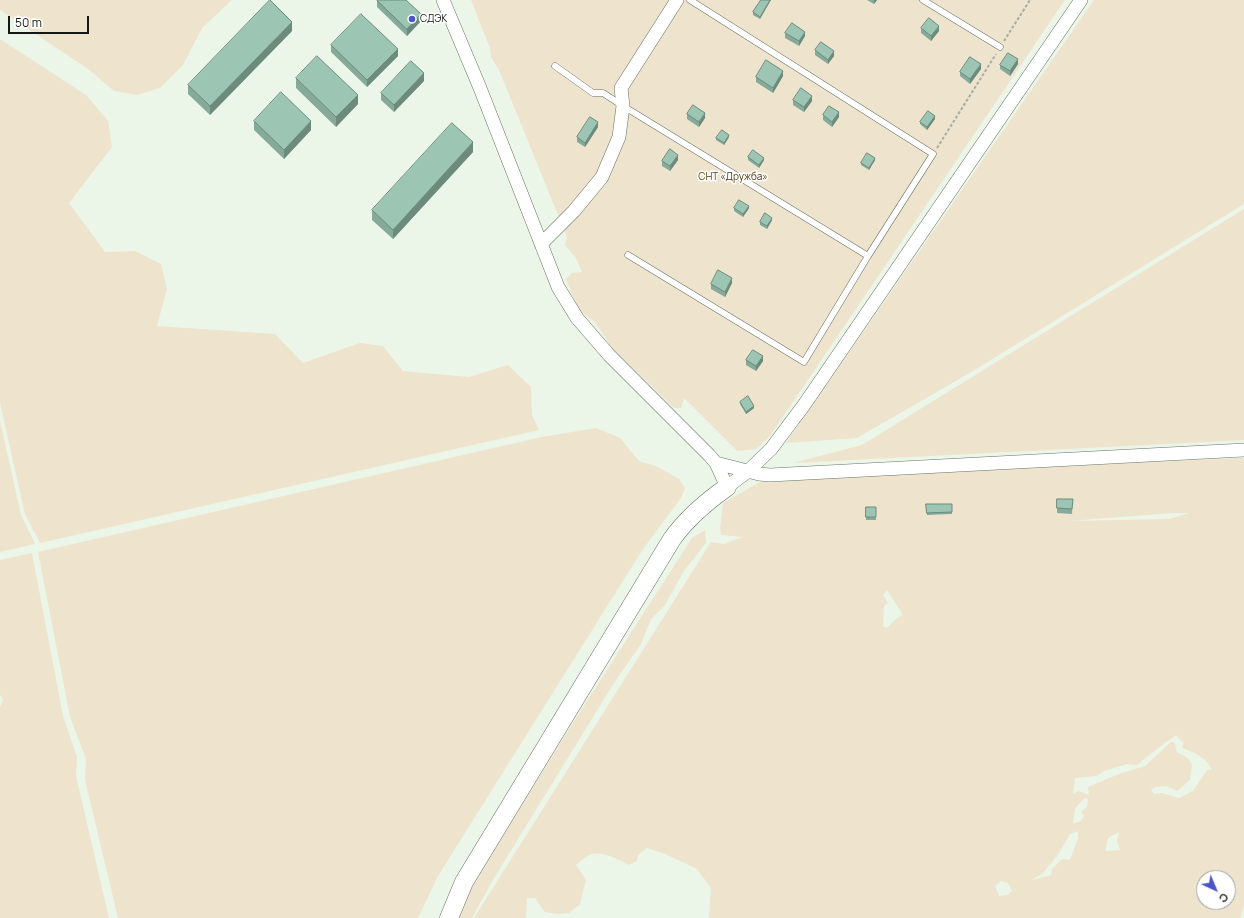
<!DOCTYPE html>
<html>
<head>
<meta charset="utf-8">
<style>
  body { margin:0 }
  #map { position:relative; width:1244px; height:918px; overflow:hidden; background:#ebf6e8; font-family:Manrope,sans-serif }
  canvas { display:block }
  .north { position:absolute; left:1196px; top:870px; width:40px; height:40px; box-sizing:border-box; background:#fff; border:1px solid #a1a2a0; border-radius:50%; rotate:136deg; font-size:11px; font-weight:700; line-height:16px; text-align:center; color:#141712 }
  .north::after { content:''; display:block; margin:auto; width:14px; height:18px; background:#4b55cb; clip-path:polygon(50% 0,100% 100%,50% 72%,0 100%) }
  .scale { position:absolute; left:8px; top:16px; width:81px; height:18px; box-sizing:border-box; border:2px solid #141712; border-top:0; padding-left:5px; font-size:12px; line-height:14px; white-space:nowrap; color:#141712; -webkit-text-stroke:3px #fff; paint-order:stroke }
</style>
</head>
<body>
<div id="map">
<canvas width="1244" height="918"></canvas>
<div class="north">С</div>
<div class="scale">50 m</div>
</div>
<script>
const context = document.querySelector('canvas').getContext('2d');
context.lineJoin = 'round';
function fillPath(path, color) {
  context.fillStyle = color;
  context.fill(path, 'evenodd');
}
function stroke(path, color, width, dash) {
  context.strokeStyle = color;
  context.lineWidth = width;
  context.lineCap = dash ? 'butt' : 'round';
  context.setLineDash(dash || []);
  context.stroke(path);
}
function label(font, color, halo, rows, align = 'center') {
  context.font = font + ' Manrope,sans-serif';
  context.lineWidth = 3;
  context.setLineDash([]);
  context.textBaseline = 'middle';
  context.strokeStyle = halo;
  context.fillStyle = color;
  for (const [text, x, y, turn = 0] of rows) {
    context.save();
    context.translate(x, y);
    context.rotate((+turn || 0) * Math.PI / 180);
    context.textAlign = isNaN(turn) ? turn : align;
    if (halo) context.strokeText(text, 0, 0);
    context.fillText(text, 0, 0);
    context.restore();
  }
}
fillPath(new Path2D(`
  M0 0H232L202 28 183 65 160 88 137 95 114 91 88 69 0 10Z
  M471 0H1065L770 436 756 449 737 451 684 398 681 408H674L612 348 595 322 579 311 566 279 572 273 582 272 576 258 565 245 567 237 499 70 491 57 490 48Z
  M1094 0H1244V204L973 371 857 438 786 443Z
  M0 39 86 95 108 121 112 147 69 203 105 252 135 251 161 264 167 289 157 326 275 334 303 363 360 343 383 346 403 371 469 377 508 365 531 387 532 415 539 430 40 543 25 514 0 403Z
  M1244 209V440L793 463 862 445Z
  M0 421 21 515 35 544 0 552Z
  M596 428 620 438 639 461 658 467 679 479 685 488 681 498 643 549 438 876 418 918H118L85 780 86 759 70 717 38 552 542 437Z
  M1244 458V906L1240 918H709L711 888 697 869 665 854 647 848 638 855 637 861 629 865C617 859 598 848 586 857 582 859 579 863 576 865L586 880 580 904 569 913 557 914 545 912 535 898H527L526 918H474L711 542 724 544 743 537 721 535 720 528 723 503 760 482 852 474ZM1173 513H1189L1169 519 1069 521ZM887 590 903 615 896 619 887 628 883 626 884 606 888 603 883 595ZM1176 735 1183 743 1182 748C1194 752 1207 758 1212 770H1207L1193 791 1179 798 1162 793 1154 794 1151 790 1155 787 1166 786 1177 791 1190 780 1192 765C1191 763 1189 759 1186 757 1178 751 1177 757 1175 743L1171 742 1145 766 1119 774 1088 787 1089 795 1079 791 1073 794 1075 778 1097 776 1104 771 1127 764 1137 765 1162 745ZM1085 798 1088 799 1087 807 1081 812 1084 816 1081 821 1073 824 1075 808ZM1078 831V838L1070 860 1062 859 1052 869 1051 875 1032 880 1043 873 1058 855 1070 834ZM1119 832 1117 841 1120 850 1105 851 1108 838ZM1204 878H1228V902H1204ZM1001 881 1008 883 1012 891 1007 895 999 896 995 886Z
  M705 530 706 543 684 571 665 605 651 619 641 644 614 683 494 878 472 918H455L471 888 569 729 692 538Z
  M32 553 63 716 77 757 76 776 109 918H0V707L3 699 0 695V560Z`), '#eee3cc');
const lane = new Path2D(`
  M923 0 1000 47
  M555 66 593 93H603L623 106 868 256
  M628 255 804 362 868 256 933 154 690 0`);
const street = new Path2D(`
  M443 0 480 88 558 287 577 318 609 355 709 455 716 463 727 487 747 472 771 449 804 405 1081 0
  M541 244 574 211 602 177 619 137 623 106 621 88 677 0
  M716 463 759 474 770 475 1244 450`);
const secondary = new Path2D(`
  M449 918 464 882 672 539C687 518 706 502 727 487`);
stroke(lane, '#697366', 7);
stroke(street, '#697366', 14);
stroke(secondary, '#697366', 19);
stroke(new Path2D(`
  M1004 41 1030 0
  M937 148 996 54`), '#a5aea2', 2, [3, 2]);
stroke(lane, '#fff', 6);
stroke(street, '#fff', 13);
stroke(secondary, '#fff', 18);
fillPath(new Path2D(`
  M377 0H406L421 21 407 36 377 7Z
  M761 0 760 19 753 15V12Z
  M867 0H877L874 4Z
  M921 28 939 31 931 41 921 33Z
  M292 31 210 115 188 94V85Z
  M785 33 805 36 799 46 785 38Z
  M331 45 398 56 367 87 331 52Z
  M815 50 834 56 828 64 815 55Z
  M1018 64 1010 76 1000 69V65Z
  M981 69 970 84 960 76V72Z
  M783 76 773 93 756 82V77Z
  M296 78 358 104 336 127 296 88Z
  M424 81 394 112 381 100V93Z
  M793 100 812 101 804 112 793 105Z
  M687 114 705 118 699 127 687 119Z
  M823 115 839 117 832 127 823 120Z
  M935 119 927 130 920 124V122Z
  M254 121 311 130 284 159 254 130Z
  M598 127 585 147 577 142V137Z
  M729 137 724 145 716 140V138Z
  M473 152 393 239 372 220V210Z
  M748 157 764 160 759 168 748 160Z
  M678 160 670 171 662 166V161Z
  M875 160 869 170 861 165V163Z
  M734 208H749L743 217 734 211Z
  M772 220 767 229 760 225V222Z
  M732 283 725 297 711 289V284Z
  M746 360 763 361 756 371 746 365Z
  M740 402 754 408 746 414 740 404Z
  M1057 499H1073L1072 514 1057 513Z
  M926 504H952V514L927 515Z
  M866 507H876V520H866Z`), '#86aa9a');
fillPath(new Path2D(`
  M770 0H771L760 19V17Z
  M874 0H877L874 4Z
  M421 14V21L407 36V29Z
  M292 22V31L210 115V106Z
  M939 26V31L931 41V36Z
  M805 32V36L799 46V41Z
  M398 49V56L367 87V80Z
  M834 51V56L828 64V60Z
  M1018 59V64L1010 76V71Z
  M981 64V69L970 84V79Z
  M783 71V76L773 93V88Z
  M424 73V81L394 112V105Z
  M358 95V104L336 127V117Z
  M812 96V101L804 112V107Z
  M839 112V117L832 127V122Z
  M705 113V118L699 127V122Z
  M935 116V119L927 130V127Z
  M311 121V130L284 159V150Z
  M598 122V127L585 147V143Z
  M729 135V137L724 145V143Z
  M473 142V152L393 239V230Z
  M678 155V160L670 171V166Z
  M764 158V160L759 168V165Z
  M875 158V160L869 170V168Z
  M749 206V208L743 217V214Z
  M772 218V220L767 229V226Z
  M732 278V283L725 297V292Z
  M763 356V361L756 371V366Z
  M754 406V408L746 414V412Z`), '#6d8b7d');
const building = new Path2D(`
  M270 0 292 22 210 106 188 85Z
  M377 0H406L421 14 407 29Z
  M761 0H770L760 17 753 12Z
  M361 14 398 49 367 80 331 45Z
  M929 18 939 26 931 36 921 28Z
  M792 23 805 32 799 41 785 33Z
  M821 42 834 51 828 60 815 50Z
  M1008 53 1018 59 1010 71 1000 65Z
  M317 56 358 95 336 117 296 78Z
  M970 57 981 64 970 79 960 72Z
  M766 60 783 71 773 88 756 77Z
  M411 61 424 73 394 105 381 93Z
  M801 88 812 96 804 107 793 100Z
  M281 92 311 121 284 150 254 121Z
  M693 105 705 113 699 122 687 114Z
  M829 106 839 112 832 122 823 115Z
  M928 111 935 116 927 127 920 122Z
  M590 117 598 122 585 143 577 137Z
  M452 123 473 142 393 230 372 210Z
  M722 130 729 135 724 143 716 138Z
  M670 149 678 155 670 166 662 161Z
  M753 150 764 158 759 165 748 157Z
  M867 153 875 158 869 168 861 163Z
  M739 200 749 206 743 214 734 208Z
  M765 213 772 218 767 226 760 222Z
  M718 270 732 278 725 292 711 284Z
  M753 350 763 356 756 366 746 360Z
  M748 396 754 406 746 412 740 402Z
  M1057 499H1073L1072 509 1057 508Z
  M926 504H952V512L927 513Z
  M866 507H876V517H866Z`);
fillPath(building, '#9cc6b3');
stroke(building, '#6d8b7d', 1);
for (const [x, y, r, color] of [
  [412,19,4,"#4b55cb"]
]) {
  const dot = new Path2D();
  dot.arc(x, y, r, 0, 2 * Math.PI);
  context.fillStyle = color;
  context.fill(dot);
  stroke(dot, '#fff', 1.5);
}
label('10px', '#141712', '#fff', [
  ["СДЭК",420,19]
], 'left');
label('10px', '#4f3c0e', '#fff', [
  ["СНТ «Дружба»",733,177]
]);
</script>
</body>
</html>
